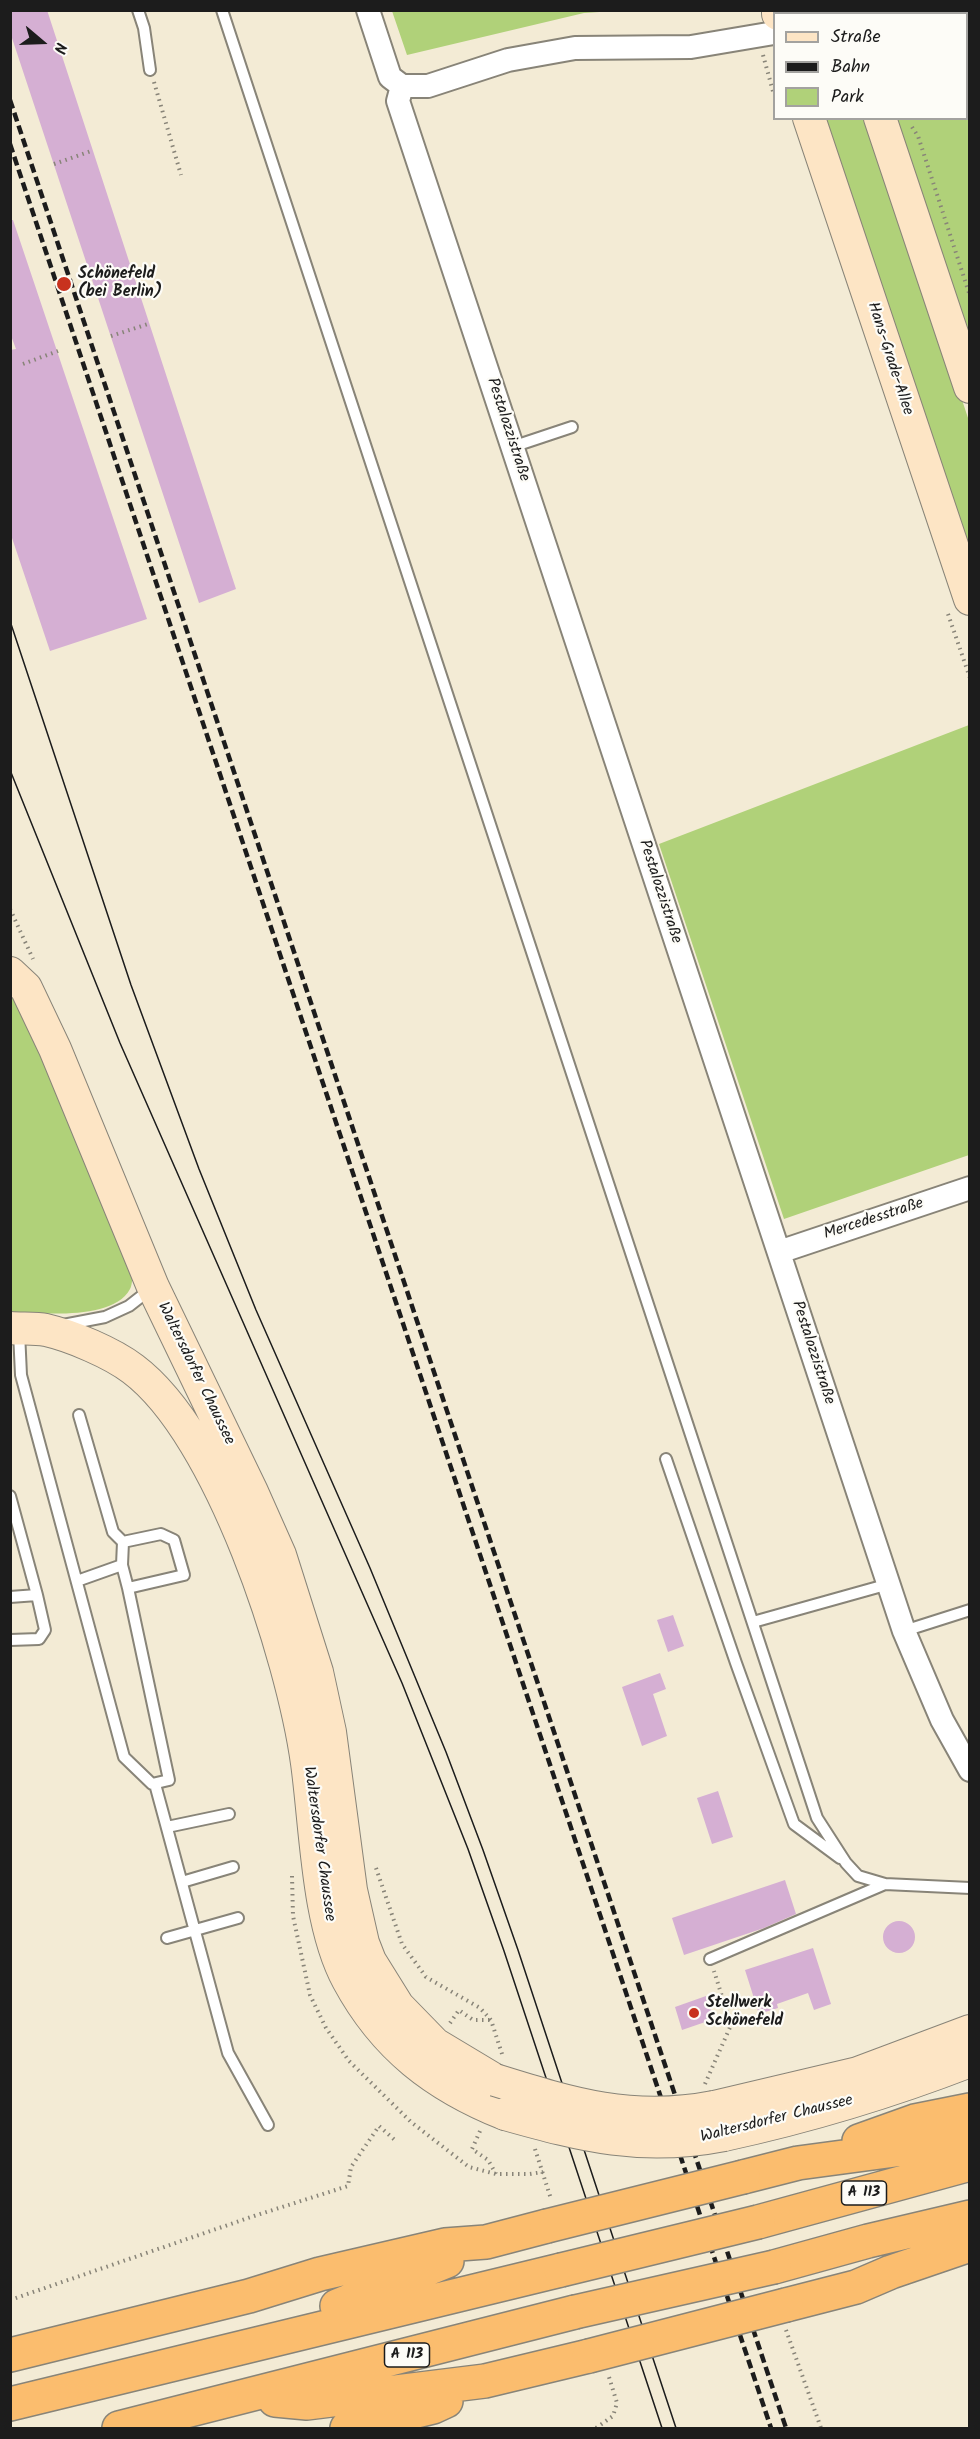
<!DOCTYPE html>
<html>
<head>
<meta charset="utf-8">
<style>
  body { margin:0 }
  #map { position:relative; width:980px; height:2439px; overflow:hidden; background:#f3ebd5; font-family:Kalam,sans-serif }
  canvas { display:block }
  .frame { position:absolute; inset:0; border:12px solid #1c1c1c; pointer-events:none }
  .legend { position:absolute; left:773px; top:12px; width:195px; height:108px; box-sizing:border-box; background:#fdfcf7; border:2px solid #a3a29f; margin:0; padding:8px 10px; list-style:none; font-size:18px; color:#1c1c1c }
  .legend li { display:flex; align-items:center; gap:12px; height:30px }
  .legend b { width:30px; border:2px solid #a3a29f }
  .north { position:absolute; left:12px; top:12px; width:60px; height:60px; -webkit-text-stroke:4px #fdfcf7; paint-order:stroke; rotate:109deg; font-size:16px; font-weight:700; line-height:24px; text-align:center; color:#1c1c1c }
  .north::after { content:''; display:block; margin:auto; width:21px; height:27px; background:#1c1c1c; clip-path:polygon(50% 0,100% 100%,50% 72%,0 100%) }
</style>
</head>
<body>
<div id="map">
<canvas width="980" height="2439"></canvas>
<div class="frame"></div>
<ul class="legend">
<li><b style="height:8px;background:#fde5c5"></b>Straße</li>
<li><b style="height:8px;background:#1c1c1c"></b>Bahn</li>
<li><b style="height:16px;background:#b0d179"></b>Park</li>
</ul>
<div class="north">N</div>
</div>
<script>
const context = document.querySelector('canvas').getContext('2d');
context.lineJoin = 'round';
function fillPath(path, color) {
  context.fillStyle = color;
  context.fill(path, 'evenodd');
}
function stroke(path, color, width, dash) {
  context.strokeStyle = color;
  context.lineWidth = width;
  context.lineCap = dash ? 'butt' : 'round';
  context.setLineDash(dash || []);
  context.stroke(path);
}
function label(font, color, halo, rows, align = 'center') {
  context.font = font + ' Kalam,sans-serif';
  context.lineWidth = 4.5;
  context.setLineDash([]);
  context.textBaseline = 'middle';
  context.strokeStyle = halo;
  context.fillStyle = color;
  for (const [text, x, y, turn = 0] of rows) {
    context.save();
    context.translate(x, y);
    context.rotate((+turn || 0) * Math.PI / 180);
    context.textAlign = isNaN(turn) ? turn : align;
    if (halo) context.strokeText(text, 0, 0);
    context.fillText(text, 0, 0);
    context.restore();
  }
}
fillPath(new Path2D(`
  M392 11V10L615 11 584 13 407 55Z
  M884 11H969V354L891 119 966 118V14H885Z
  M820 119H869L969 421V570Z
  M969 725V1155L784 1219 659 844Z
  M10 994 28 1023 133 1275C132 1279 132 1286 130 1289 113 1321 41 1313 11 1312Z`), '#b0d179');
fillPath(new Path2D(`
  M10 10H47L236 589 199 603 10 32Z
  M10 220H13L147 619 50 651 10 532V350L16 349 10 333Z
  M673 1615 684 1646 668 1652 657 1620Z
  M660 1673 666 1689 653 1694 667 1736 642 1746 622 1687Z
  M718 1791 733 1837 712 1844 697 1798Z
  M785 1880 796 1914 764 1928 684 1955 672 1918Z
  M883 1937a16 16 0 1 1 32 0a16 16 0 1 1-32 0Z
  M813 1948 831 2004 814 2010 808 1993 777 2004 778 2008 759 2014 745 1970Z
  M706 1996 714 2019 682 2030 675 2007Z`), '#d5afd3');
const lane = new Path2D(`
  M138 10 144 28 150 70
  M222 10 817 1818 846 1863 858 1876 885 1884 970 1888
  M512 447 572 427
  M63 1325 105 1317 129 1306 152 1288
  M19 1332 21 1375 124 1757 152 1784 169 1780 128 1588
  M79 1415 113 1532 123 1542
  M666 1459 736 1663 794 1824 840 1858
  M10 1496 37 1595
  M77 1581 122 1565 128 1588 184 1575 174 1540 161 1534 123 1542 122 1565
  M10 1597 37 1595 45 1630 39 1639 10 1640
  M753 1622 889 1584
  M904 1631 970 1610
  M155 1784 228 2053 268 2125
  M167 1827 229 1814
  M182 1882 233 1867
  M167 1938 238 1918
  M710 1959 885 1884`);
const street = new Path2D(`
  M368 10 390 77 402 86
  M402 86 398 101 904 1631 942 1720 970 1770
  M402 86H428L508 60 575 48 691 47 774 33
  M779 1252 970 1188`);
const secondary = new Path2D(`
  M778 10V14
  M848 10V14
  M809 118 970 599
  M880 118 970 387
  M10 973 26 988 55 1049 153 1287 252 1492 280 1555 317 1672 330 1732 351 1890 363 1943 370 1961 398 2006 435 2044 495 2080
  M10 1328C22 1329 35 1328 46 1330 72 1336 112 1353 133 1369 221 1435 292 1656 307 1763 316 1828 317 1923 348 1980 384 2047 435 2086 505 2114
  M714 2107 858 2073 970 2031
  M724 2135C807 2117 890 2092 970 2061`);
const highway = new Path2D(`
  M859 2141 915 2121 970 2110
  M743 2177 798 2163 970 2140
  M758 2222 970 2164
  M774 2267 868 2241 970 2217
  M786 2305 856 2287 891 2272 970 2245
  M337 2306 447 2261
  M10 2355 249 2296 320 2274 445 2245 486 2242 547 2226
  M275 2400 307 2403 485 2381 589 2356
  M10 2404 561 2270
  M119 2428 575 2312
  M347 2428 433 2407 446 2401`);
stroke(lane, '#888478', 14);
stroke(street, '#888478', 26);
stroke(secondary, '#888478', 34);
stroke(highway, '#888478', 36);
stroke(new Path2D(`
  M763 55 774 95
  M154 82 181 175
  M912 127 918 136 970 296
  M54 164 91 151
  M111 336 148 324
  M23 364 58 351
  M948 614 970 678
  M10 909 33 959
  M376 1868 402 1944 426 1977 480 2008 491 2020 502 2054
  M292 1876 293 1916 310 1995 326 2028 349 2061 411 2122 469 2167 496 2174H530L543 2172
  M450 2023 459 2010 473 2020H490
  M705 2084 731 2025 714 1971
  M480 2131 472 2149 488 2160 496 2174
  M535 2149 551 2199
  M10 2300 254 2216 348 2186 351 2167 379 2126 396 2141
  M786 2330 821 2428
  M596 2428 613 2416 617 2403 609 2377`), '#888478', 4, [1.5, 4.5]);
stroke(lane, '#fff', 10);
stroke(street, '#fff', 22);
stroke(secondary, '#fde5c5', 32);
stroke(highway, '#fbbd6e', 33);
stroke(new Path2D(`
  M10 621 131 985 199 1169 256 1310 370 1568 446 1752 483 1850 518 1950 676 2428
  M10 770 120 1043 402 1683 468 1849 504 1951 662 2428`), '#1c1c1c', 1.5);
stroke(new Path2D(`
  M10 100 786 2428
  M10 144 771 2428`), '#1c1c1c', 4.5, [9, 4.5]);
const secondaryBridge = new Path2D(`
  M495 2080C572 2104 633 2123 714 2107
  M505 2114C583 2136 642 2151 724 2135`);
const highwayBridge = new Path2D(`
  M547 2226 743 2177
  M561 2270 758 2222
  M575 2312 774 2267
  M589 2356 786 2305`);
stroke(secondaryBridge, '#888478', 34, []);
stroke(highwayBridge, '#888478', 36, []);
stroke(secondaryBridge, '#fde5c5', 32);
stroke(highwayBridge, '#fbbd6e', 33);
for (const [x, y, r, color] of [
  [64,284,8,"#c8321e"],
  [694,2013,6,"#c8321e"]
]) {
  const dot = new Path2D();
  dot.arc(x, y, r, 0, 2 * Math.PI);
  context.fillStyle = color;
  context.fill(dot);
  stroke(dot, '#fdfcf7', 2);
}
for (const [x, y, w] of [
  [864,2193,45],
  [407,2355,45]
]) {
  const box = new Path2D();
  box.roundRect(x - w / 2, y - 12, w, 24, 4.5);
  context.fillStyle = '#fdfcf7';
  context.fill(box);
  stroke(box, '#1c1c1c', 1.5);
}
label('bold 15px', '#1c1c1c', null, [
  ["A 113",864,2193],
  ["A 113",407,2355]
]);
label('bold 16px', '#1c1c1c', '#fdfcf7', [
  ["Schönefeld",78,275],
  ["(bei Berlin)",78,293],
  ["Stellwerk",706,2004],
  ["Schönefeld",706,2022]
], 'left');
label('16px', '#1c1c1c', '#fdfcf7', [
  ["Hans-Grade-Allee",889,359,72],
  ["Pestalozzistraße",507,430,72],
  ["Pestalozzistraße",659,892,72],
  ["Mercedesstraße",874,1220,-18],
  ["Pestalozzistraße",812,1353,72],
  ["Waltersdorfer Chaussee",195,1374,64],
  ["Waltersdorfer Chaussee",318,1844,82],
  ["Waltersdorfer Chaussee",777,2120,-14]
]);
</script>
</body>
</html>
